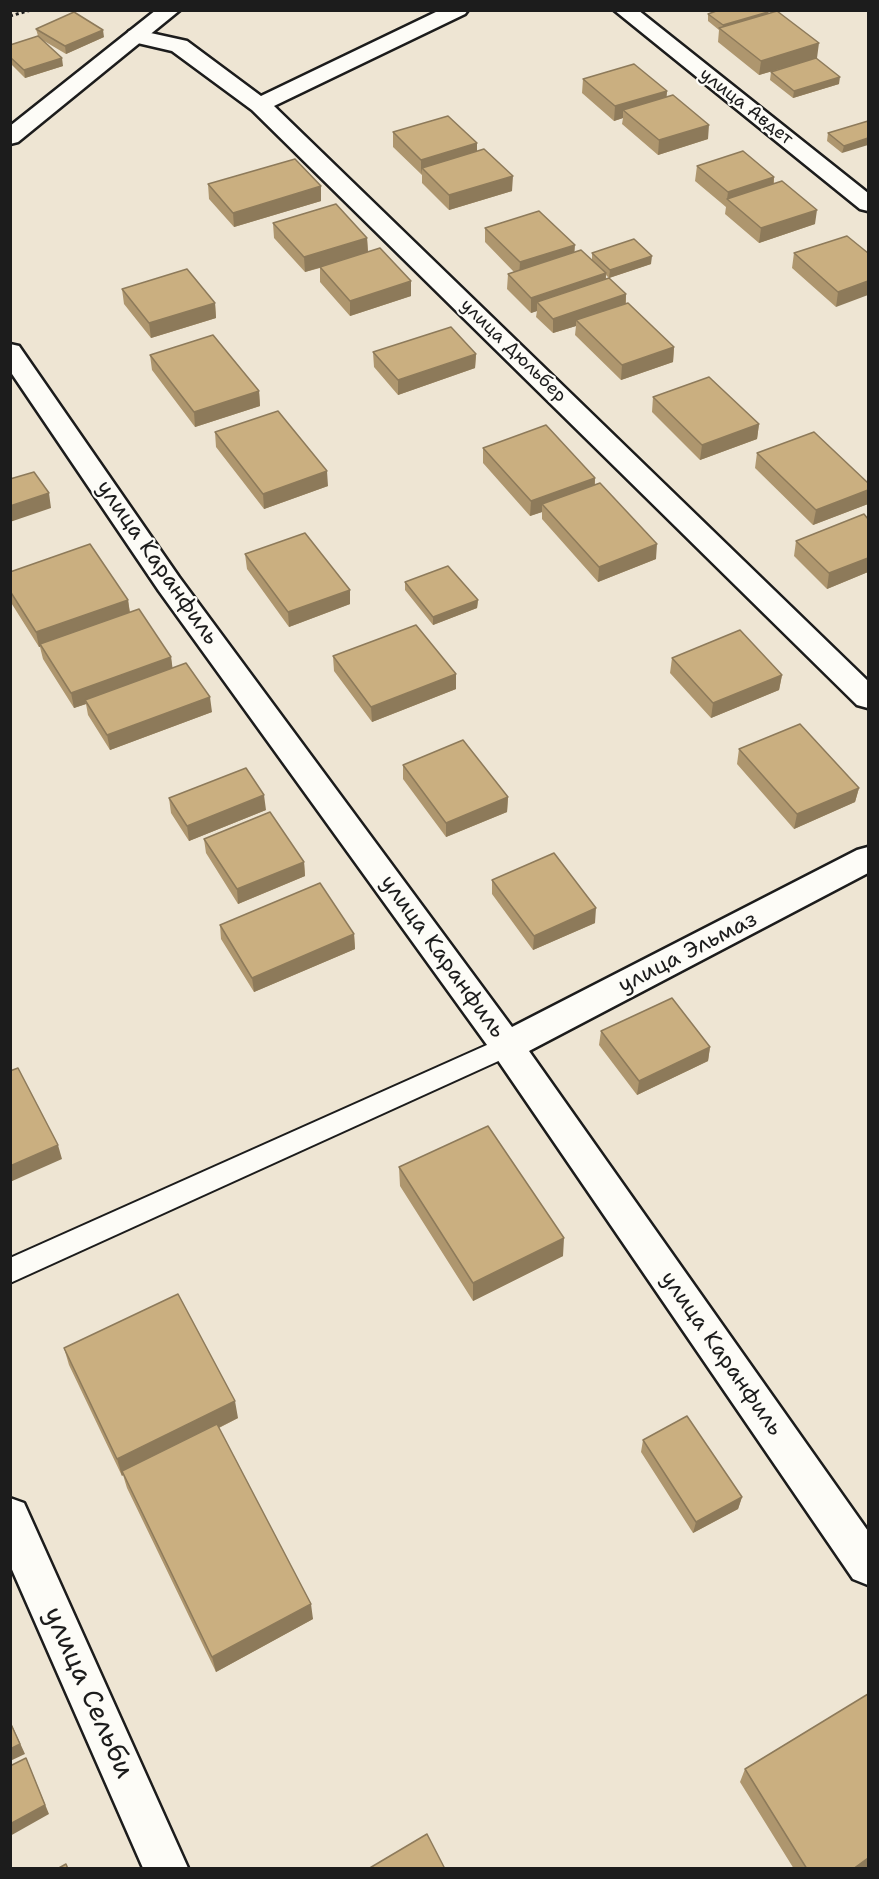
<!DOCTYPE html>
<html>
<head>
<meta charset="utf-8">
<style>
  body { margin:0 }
  #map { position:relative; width:879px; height:1879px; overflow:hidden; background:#eee5d3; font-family:"Shantell Sans",sans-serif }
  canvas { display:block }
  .frame { position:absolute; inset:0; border:12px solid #1c1c1c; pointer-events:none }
</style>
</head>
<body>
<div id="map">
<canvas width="879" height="1879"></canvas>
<div class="frame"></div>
</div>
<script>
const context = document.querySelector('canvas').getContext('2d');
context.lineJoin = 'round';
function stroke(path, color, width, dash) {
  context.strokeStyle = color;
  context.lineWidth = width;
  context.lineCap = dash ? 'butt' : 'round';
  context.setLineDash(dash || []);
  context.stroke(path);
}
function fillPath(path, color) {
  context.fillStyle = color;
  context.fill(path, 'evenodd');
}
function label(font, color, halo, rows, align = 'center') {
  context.font = font + ' "Shantell Sans",sans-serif';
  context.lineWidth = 4.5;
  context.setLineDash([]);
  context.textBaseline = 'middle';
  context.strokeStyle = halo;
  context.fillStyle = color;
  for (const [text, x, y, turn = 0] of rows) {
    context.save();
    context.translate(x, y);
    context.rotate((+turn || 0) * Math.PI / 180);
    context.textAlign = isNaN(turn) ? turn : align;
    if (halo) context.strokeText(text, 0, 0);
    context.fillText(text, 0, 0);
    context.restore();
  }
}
const service = new Path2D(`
  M507 1036 516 1039 520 1046 516 1053 10 1283V1258Z`);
const minor = new Path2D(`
  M440 10H468L465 14 274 106 868 681V708L857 705 252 110 172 51 129 41 126 36 129 31 137 30 187 41 261 96Z
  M614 10H638L868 193V211L860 209Z
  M10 344 19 346 179 577 512 1027 857 850 868 847V873L529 1051 868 1531V1585L853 1579 495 1056 159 591 10 371Z
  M10 1498 24 1503 188 1868H143L10 1565Z`);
const tertiary = new Path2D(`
  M156 10H180L18 142 10 144V126Z`);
stroke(service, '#1c1c1c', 4);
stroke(minor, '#1c1c1c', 5);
stroke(tertiary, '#1c1c1c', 5);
stroke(new Path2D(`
  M10 16 31 10`), '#1c1c1c', 3, [3, 3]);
fillPath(service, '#fdfcf7');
fillPath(minor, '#fdfcf7');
fillPath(tertiary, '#fdfcf7');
fillPath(new Path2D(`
  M768 12V14L817 58 759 75 718 42 719 30 708 21V14Z
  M36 29 104 37 66 54 39 38 63 66 25 78 10 63V45L38 36Z
  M771 72 839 84 793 98 770 80Z
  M583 79 667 91 666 97 708 139 658 155 622 124 623 118 614 121 582 93Z
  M868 121 842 153 827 141 828 133Z
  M393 132 477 143V151L512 191 449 210 422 183V175L393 147Z
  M697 166 774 177V184L815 224 759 243 725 214 726 207 695 181Z
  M208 184 321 201 234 227 209 199Z
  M273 223 367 238 368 252 411 296 350 316 320 282V268L305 272 274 238Z
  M485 228 574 252 592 260V253L651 264 609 278 606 275V279L626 294V303L674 347 673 362 621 380 575 335 576 326 553 333 536 317 537 311 531 313 507 289 508 274 514 272 485 242Z
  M794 253H868L836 307 792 268Z
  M122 289 215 303 216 318 151 338 124 304Z
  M373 352 476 354 475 368 398 395 374 367Z
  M150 355 259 391 260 406 195 427 152 370Z
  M653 397 759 424 757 439 700 460 652 412Z
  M215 432 328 486 264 509 216 447Z
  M483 448 595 478V485L656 559 598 582 542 519V512L530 516 483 463Z
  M757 453 868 483V504L813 525 755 468Z
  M868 519V572L827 589 794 556 796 541Z
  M245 554 350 604 289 627 247 569Z
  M10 572 128 600 130 612 171 657 172 668 212 712 110 750 88 715 86 704 74 708 43 659 40 647H39L10 601Z
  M405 582 478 600 477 608 433 625 405 590Z
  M333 656 456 674V689L372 722 334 671Z
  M672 658 782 675 779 690 711 718 670 673Z
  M739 749 859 788 855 802 794 829 737 764Z
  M403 765 508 797 507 812 446 837 403 779Z
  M169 798 266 810 189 841 171 813Z
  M204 839 304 862 305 876 238 904 206 853Z
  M492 880 595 923 533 950 492 894Z
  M220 925 354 934 355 949 254 992 221 939Z
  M601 1031 710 1047 708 1061 637 1095 599 1045Z
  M399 1167 563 1256 473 1301 400 1186Z
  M64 1348 238 1418 219 1428 313 1619 216 1672 127 1488 123 1475 122 1476 69 1365Z
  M643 1440 742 1497 738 1509 693 1533 641 1452Z
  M868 1694V1866L864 1869H794L740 1782 745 1769Z`), '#ae966e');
fillPath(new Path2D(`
  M768 12 767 20 723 31V25Z
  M103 30 104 37 66 54 65 46Z
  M819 43 817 58 759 75 761 61Z
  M62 58 63 66 25 78 24 70Z
  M840 77 839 84 793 98 794 91Z
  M667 91 666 105 623 110V118L614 121 615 106Z
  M709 125 708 139 658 155 659 140Z
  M868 138V145L842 153 844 146Z
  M477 143V158L422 168 421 175V160Z
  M513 176 512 191 449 210V195Z
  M774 177 772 192 727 199 728 192Z
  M321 186V201L234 227 233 213Z
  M817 210 815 224 759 243 761 228Z
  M367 238 368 253 305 272 304 257Z
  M575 245 574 259 519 277 520 262Z
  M652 256 651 264 609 278 610 270Z
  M606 273 605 288 537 302V311L531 313V298Z
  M411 281V296L350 316V301Z
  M868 281V295L836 307 838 292Z
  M626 294 625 309 576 320V326L553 333V319Z
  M215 303 216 318 151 338 149 323Z
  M674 347 673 362 621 380 622 365Z
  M476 354 475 368 398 395V380Z
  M259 391 260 406 195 427 194 412Z
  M759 424 757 439 700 460 702 445Z
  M327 471 328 486 264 509 263 494Z
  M595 478 594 493 542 504V512L530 516 531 501Z
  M868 490V504L813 525 816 510Z
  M49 493 51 508 10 522V506Z
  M657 544 656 559 598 582 599 567Z
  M868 558V572L827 589 829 573Z
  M350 590V604L289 627 288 612Z
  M128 600 130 615 40 644V647H39L36 632Z
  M478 600 477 608 433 625V617Z
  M171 657 173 671 85 700 86 704 74 708 71 693Z
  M456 674V689L372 722 371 707Z
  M782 675 779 690 711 718 713 703Z
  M210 697 212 712 110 750 107 735Z
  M859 788 855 802 794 829 797 814Z
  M264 795 266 810 189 841 187 826Z
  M508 797 507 812 446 837V823Z
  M304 862 305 876 238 904 237 889Z
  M596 908 595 923 533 950 534 936Z
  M354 934 355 949 254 992 252 978Z
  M710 1047 708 1061 637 1095 639 1081Z
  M58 1145 62 1159 10 1182V1166Z
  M564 1238 563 1256 473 1301V1283Z
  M235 1401 238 1418 124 1475 122 1471 123 1475 122 1476 117 1459Z
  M742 1497 738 1509 693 1533 696 1522Z
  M311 1604 313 1619 216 1672 212 1657Z
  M10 1721 25 1754 10 1761Z
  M26 1758 49 1814 10 1836V1824Z
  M868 1858V1866L864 1869H853Z`), '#8d7a5a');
const building = new Path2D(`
  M719 10H766L768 12 723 25 708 14Z
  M777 11 819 43 761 61 719 28Z
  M74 12 103 30 65 46 36 29Z
  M38 36 62 58 24 70 10 57V45Z
  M816 58 840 77 794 91 771 72Z
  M634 64 667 91 615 106 583 79Z
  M673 95 709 125 659 140 623 110Z
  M448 116 477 143 421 160 393 132Z
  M868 121V138L844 146 828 133Z
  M484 149 513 176 449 195 422 168Z
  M743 151 774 177 728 192 697 166Z
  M295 159 321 186 233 213 208 184Z
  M782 181 817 210 761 228 727 199Z
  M336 204 367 238 304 257 273 223Z
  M539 211 575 245 520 262 485 228Z
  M847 236 868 253V281L838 292 794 253Z
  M634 239 652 256 610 270 592 253Z
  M380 248 411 281 350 301 320 267Z
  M581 250 606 273 531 298 508 274Z
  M187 269 215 303 149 323 122 289Z
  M609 278 626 294 553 319 537 302Z
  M628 303 674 347 622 365 576 320Z
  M451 327 476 354 398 380 373 352Z
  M213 335 259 391 194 412 150 355Z
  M709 377 759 424 702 445 653 397Z
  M278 411 327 471 263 494 215 432Z
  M546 425 595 478 531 501 483 448Z
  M814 432 868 483V490L816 510 757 453Z
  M34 472 49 493 10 506V479Z
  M600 483 657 544 599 567 542 504Z
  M864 514 868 519V558L829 573 796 541Z
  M305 533 350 590 288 612 245 554Z
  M90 544 128 600 36 632 10 591V572Z
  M448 566 478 600 433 617 405 582Z
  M139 609 171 657 71 693 40 644Z
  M416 625 456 674 371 707 333 656Z
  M740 630 782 675 713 703 672 658Z
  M186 663 210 697 107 735 85 700Z
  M800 724 859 788 797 814 739 749Z
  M463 740 508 797 446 823 403 765Z
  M246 768 264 795 187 826 169 798Z
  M270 812 304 862 237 889 204 839Z
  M554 853 596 908 534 936 492 880Z
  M320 883 354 934 252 978 220 925Z
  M672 998 710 1047 639 1081 601 1031Z
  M18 1068 58 1145 10 1166V1071Z
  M488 1126 564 1238 473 1283 399 1167Z
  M178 1294 235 1401 117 1459 64 1348Z
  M687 1416 742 1497 696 1522 643 1440Z
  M217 1424 311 1604 212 1657 122 1471Z
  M868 1694V1858L853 1869H807L745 1769Z
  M10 1722 20 1744 10 1749Z
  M26 1758 45 1805 10 1824V1766Z
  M427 1834 445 1869H368Z
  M66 1864 68 1869H57Z`);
fillPath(building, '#caaf80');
stroke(building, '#8d7a5a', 1.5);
label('18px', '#1c1c1c', '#fdfcf7', [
  ["улица Авдет",746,107,38],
  ["улица Дюльбер",513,351,44]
]);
label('22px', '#1c1c1c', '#fdfcf7', [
  ["улица Каранфиль",157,563,55],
  ["улица Эльмаз",688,953,-27],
  ["улица Каранфиль",442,957,54],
  ["улица Каранфиль",721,1354,55]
]);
label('27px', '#1c1c1c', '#fdfcf7', [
  ["улица Сельби",88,1693,66]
]);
</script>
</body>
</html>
